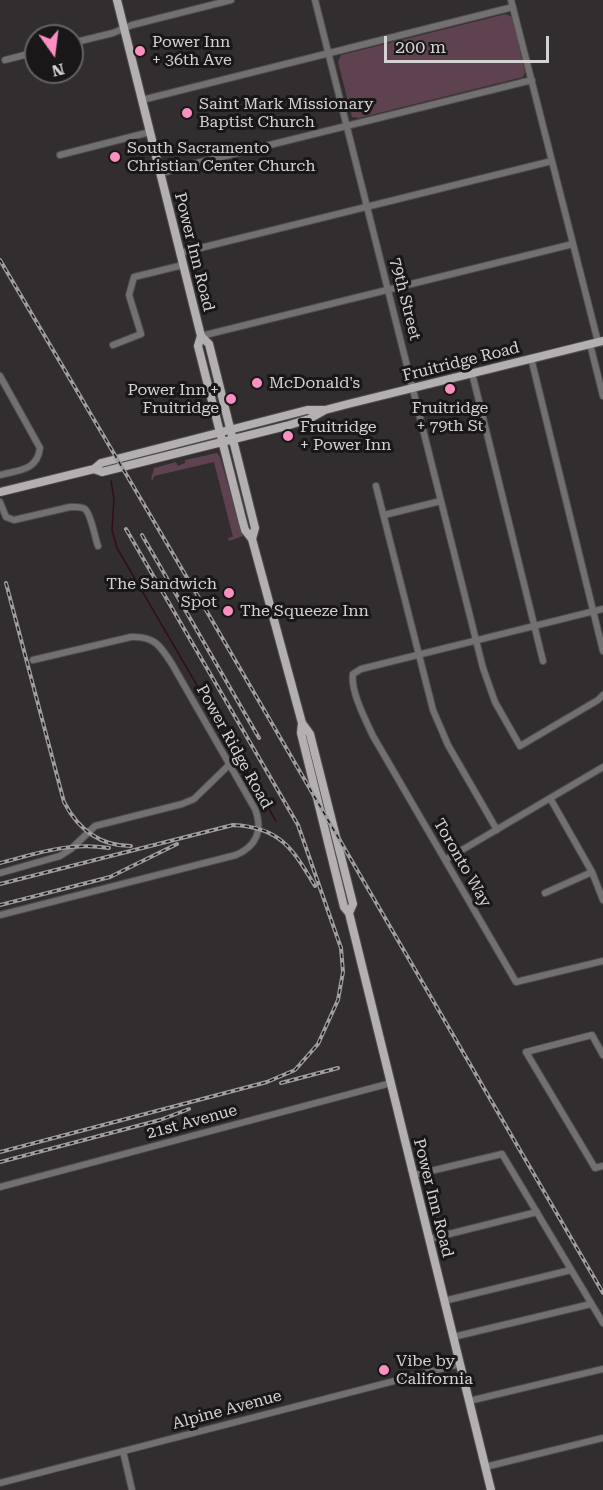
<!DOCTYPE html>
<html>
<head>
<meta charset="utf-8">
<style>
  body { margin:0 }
  #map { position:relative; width:603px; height:1490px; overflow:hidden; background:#322e30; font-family:"Roboto Serif",serif }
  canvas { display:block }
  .north { position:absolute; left:24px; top:24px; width:60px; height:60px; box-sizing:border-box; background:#191718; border:2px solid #646263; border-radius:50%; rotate:166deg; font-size:16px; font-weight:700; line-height:24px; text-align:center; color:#d5d2d3 }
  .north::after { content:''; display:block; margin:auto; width:21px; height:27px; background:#fc8fc2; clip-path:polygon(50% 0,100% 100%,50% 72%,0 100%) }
  .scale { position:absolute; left:384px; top:36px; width:165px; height:27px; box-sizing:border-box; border:3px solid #d5d2d3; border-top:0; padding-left:8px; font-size:18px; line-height:21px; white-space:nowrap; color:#d5d2d3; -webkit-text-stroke:4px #191718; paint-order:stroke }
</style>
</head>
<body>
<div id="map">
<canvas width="603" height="1490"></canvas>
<div class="north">N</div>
<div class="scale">200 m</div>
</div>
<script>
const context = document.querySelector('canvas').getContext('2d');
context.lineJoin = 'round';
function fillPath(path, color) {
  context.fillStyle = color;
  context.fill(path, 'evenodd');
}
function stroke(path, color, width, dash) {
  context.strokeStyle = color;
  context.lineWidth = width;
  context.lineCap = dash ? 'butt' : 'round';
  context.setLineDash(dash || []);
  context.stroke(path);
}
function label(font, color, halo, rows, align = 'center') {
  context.font = font + ' "Roboto Serif",serif';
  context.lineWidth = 6;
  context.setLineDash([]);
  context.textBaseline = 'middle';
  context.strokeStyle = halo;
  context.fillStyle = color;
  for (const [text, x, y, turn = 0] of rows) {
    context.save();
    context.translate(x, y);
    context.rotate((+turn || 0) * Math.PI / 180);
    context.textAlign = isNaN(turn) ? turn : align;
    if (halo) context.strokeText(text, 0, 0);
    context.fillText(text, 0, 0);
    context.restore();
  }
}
fillPath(new Path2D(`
  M506 14 512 17 525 72 523 77 359 118 352 117 338 62 341 55Z
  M217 453 220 457 243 536 229 541 228 538 233 537 214 462 154 476 153 480 151 479 154 468 176 462 178 466 185 463V460Z`), '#5e424f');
stroke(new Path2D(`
  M111 481 114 499 112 530 117 548 276 821`), '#320c20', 1.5);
const minor = new Path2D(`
  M315 0 483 668 495 702 520 746 598 700 603 695
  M511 0 598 342
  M72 43 113 33 132 25 231 0
  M5 60 36 52
  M142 100 513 7
  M60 155 150 132
  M160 174 193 164 532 80
  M180 253 552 161
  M201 336 573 244
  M590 344 603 396
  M113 345 141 334 129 295 134 277 183 265
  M531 358 603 651
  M472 373 543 661
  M0 376 40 448C37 471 19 470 0 475
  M376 486 433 710 448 745 497 830
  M0 502 6 517 14 520 70 507C75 507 81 506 85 509 91 514 95 538 98 546
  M384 515 441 501
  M603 609 361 669 353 674C350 690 366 721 373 736L516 982 603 961
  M550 798 592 872 603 900
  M445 860 603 767
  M0 873 60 856 71 849 95 826 182 804 194 799 230 764
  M545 893 592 872
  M0 915 236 855C257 846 263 830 255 809L172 664C160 645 154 636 131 637L33 660
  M603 1055 592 1035 526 1052 595 1168 603 1166
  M414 1175 502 1154 603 1323
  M0 1187 391 1083
  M429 1239 537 1212
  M444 1301 571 1270
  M453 1337 591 1304
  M469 1401 603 1369
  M123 1451 132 1490
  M485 1467 603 1438
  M0 1483 460 1364`);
const major = new Path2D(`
  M117 0 201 336 209 344 255 528 252 539
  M201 336 198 346 242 519 245 530 252 539 302 723 301 733 344 907 349 913 491 1490
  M94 469 102 472 286 426 309 419 325 410 348 404 603 341
  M0 492 94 469 101 463 307 410H324
  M302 723 310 734 353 904 349 913`);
stroke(minor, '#4f4c4d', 8);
stroke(major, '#4f4c4d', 10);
stroke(minor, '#727071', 6);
stroke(major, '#b4b0b2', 8);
const rail = new Path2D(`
  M0 260 199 598 603 1293
  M142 535 259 738
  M6 583 64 802C78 829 100 846 131 846
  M0 863C39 853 68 842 109 848
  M0 884 233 825C280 827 293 849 315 886
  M0 905 110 877 177 844
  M281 1083 338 1068
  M0 1152 267 1082 295 1070 318 1044 338 1000 343 972 341 948 298 825 126 529
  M0 1162 160 1120 189 1109`);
stroke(rail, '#a09d9e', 4);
stroke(rail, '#191718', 1.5, [4.5]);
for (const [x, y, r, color] of [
  [140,51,6,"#fc8fc2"],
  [187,113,6,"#fc8fc2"],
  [115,157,6,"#fc8fc2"],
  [257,383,6,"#fc8fc2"],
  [450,389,6,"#fc8fc2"],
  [231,399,6,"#fc8fc2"],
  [288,436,6,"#fc8fc2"],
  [229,593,6,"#fc8fc2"],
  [228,611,6,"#fc8fc2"],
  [384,1370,6,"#fc8fc2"]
]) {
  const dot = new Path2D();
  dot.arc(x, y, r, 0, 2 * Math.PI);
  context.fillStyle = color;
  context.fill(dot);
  stroke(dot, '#191718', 2);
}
label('16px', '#d5d2d3', '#191718', [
  ["Power Inn",152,42],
  ["+ 36th Ave",152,60],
  ["Saint Mark Missionary",199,104],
  ["Baptist Church",199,122],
  ["South Sacramento",127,148],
  ["Christian Center Church",127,166],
  ["McDonald's",269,383],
  ["Power Inn +",219,390,"right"],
  ["Fruitridge",219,408,"right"],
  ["Fruitridge",450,408,"center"],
  ["+ 79th St",450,426,"center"],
  ["Fruitridge",300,427],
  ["+ Power Inn",300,445],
  ["The Sandwich",217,584,"right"],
  ["Spot",217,602,"right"],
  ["The Squeeze Inn",240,611],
  ["Vibe by",396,1361],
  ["California",396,1379]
], 'left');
label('16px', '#d5d2d3', '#191718', [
  ["Power Inn Road",194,252,76],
  ["79th Street",405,299,76],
  ["Fruitridge Road",461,362,-14],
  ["Power Ridge Road",234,747,61],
  ["Toronto Way",462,863,60],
  ["21st Avenue",192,1122,-15],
  ["Power Inn Road",433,1198,76],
  ["Alpine Avenue",227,1410,-15]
]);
</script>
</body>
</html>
